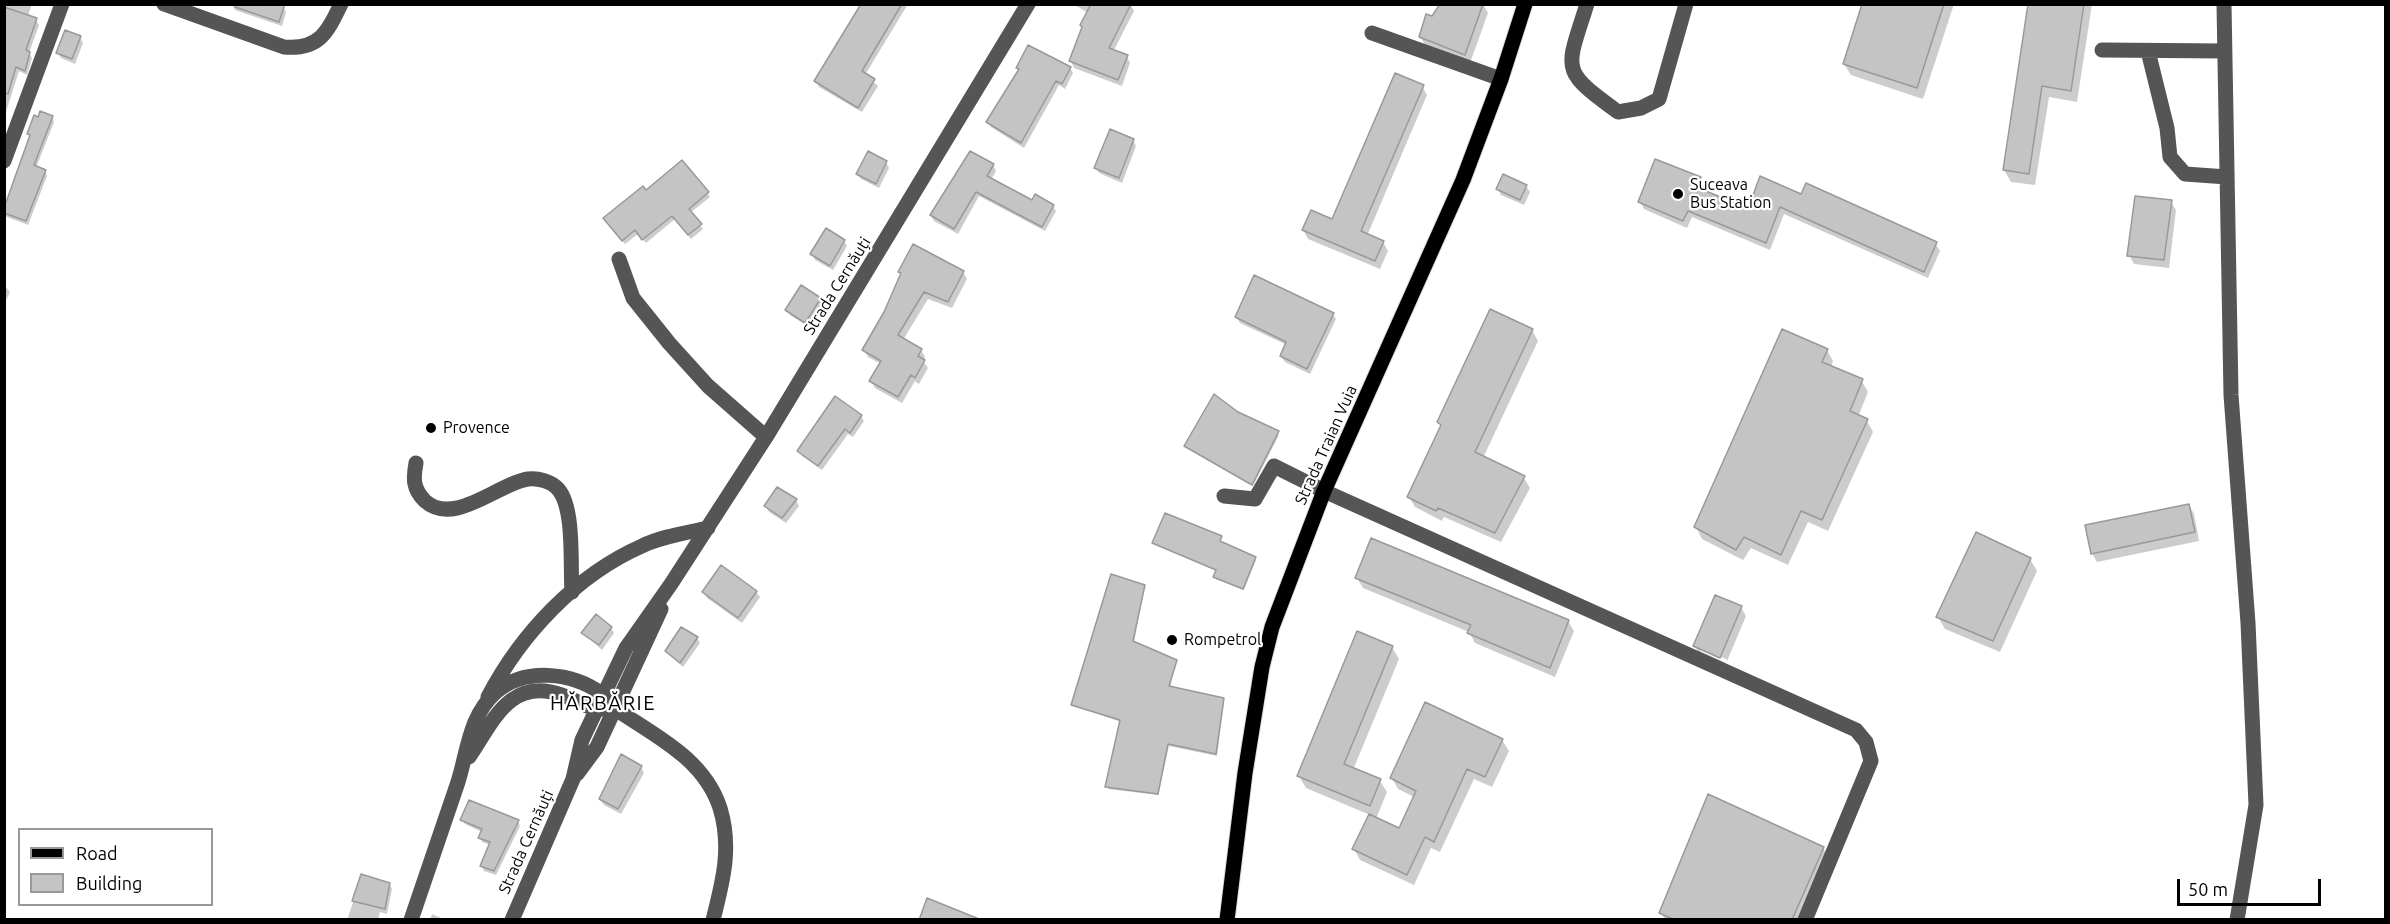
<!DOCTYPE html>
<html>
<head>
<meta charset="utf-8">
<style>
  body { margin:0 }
  #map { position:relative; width:2390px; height:924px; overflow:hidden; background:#fff; font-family:Ubuntu,sans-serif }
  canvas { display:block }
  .frame { position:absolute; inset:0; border:6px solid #000; pointer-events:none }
  .legend { position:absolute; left:18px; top:828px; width:195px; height:78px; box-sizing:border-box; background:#fff; border:2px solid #999; margin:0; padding:8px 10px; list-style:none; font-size:18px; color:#000 }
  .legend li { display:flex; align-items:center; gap:12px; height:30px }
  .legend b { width:30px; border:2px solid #999 }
  .scale { position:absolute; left:2177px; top:879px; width:144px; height:27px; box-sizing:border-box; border:3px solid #000; border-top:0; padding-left:8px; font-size:18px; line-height:21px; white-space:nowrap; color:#000; -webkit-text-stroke:4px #fff; paint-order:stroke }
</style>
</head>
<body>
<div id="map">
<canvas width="2390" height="924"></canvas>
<div class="frame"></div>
<ul class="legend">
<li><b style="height:8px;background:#000"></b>Road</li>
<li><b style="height:16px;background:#c4c4c4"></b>Building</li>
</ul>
<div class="scale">50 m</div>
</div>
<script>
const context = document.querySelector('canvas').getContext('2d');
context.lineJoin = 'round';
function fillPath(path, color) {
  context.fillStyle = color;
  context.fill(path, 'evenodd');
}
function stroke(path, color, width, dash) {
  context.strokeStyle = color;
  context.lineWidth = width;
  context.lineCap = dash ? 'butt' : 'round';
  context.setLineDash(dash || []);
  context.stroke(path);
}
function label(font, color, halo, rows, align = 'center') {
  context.font = font + ' Ubuntu,sans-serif';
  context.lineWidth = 4.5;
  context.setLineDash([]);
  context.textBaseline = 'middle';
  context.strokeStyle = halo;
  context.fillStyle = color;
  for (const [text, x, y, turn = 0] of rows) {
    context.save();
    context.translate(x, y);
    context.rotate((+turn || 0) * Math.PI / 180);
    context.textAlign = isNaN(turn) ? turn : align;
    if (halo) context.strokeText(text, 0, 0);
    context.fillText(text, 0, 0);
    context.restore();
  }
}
fillPath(new Path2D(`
  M4 4H32L28 16 36 20 39 25 29 53 32 58 27 75 19 71 6 112Z
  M232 4H276L283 7 286 12 282 26 235 10Z
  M862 4H908L865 75 878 86 862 112 819 87 816 81Z
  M1073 4H1130L1134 11 1113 52 1127 57 1130 63 1122 86 1074 68 1071 61 1088 13Z
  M1442 4H1483L1488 13 1470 63 1425 45 1420 36Z
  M1863 4H1954L1923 99 1851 75 1844 64Z
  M2030 4H2092L2077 102 2049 97 2035 185 2011 182 2004 170Z
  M80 37 83 43 75 64 61 58 58 53Z
  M1018 68H1070L1073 73 1065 89 1059 85 1024 148 991 127 988 122 1020 71Z
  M1422 86 1427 95 1367 236 1383 242 1388 251 1380 269 1308 239 1303 230 1333 221Z
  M52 117 54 122 36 168 45 171 47 176 28 225 7 217 4 213 15 175 31 137 29 134Z
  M1133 140 1136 146 1122 183 1099 173 1096 168Z
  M971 153 993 165 996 171 991 180 1032 202 1053 206 1056 211 1045 231 979 196 958 234 934 221 931 215Z
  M886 162 889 168 879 188 861 179 858 174Z
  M1504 176 1526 186 1530 192 1524 205 1501 195 1498 189Z
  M1700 178 1705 186 1703 191 1749 211 1802 196 1936 244 1940 251 1928 278 1784 214 1770 250 1692 217 1687 228 1644 209 1640 201Z
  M646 193H707L710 197 690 213 703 229 691 239 675 219 646 243 638 234 625 244 607 222Z
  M2171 202 2176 210 2169 268 2134 264 2129 255Z
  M844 241 847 246 833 270 815 260 812 254Z
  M963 272 967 279 952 308 928 299 903 340 921 350 925 357 923 361 928 368 919 384 915 381 902 403 875 388 871 381 881 364 868 357 864 350 886 313 902 275Z
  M4 285 10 292 4 305Z
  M820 299 824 305 809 327 790 315 787 310Z
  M1333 314 1336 319 1310 374 1285 362 1281 356 1287 345 1240 323 1236 317Z
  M1532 330 1538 341 1483 458 1524 478 1530 488 1501 542 1444 517 1442 521 1415 507 1409 497 1442 428 1438 422Z
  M1827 350 1833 361 1831 367 1861 380 1868 392 1858 417 1867 421 1873 432 1828 531 1808 522 1788 565 1751 548 1743 560 1702 539 1696 527Z
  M1237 413 1279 435 1253 486 1186 446Z
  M861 416 864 421 853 437 848 434 822 470 802 456 799 451Z
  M796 500 799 506 786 523 769 512 766 506Z
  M2189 505 2194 514 2199 541 2097 562 2092 553Z
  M1221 537 1220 543 1256 560 1244 590 1216 579 1217 571 1154 543Z
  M2030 559 2037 571 2000 652 1945 629 1938 617Z
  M1357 578 1568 621 1574 631 1555 677 1475 643 1469 632 1363 588Z
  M1144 586 1134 643 1176 661 1170 688 1224 702 1217 756 1169 746 1158 795 1108 789 1121 722 1072 705Z
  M756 592 760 597 742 623 707 598 704 593Z
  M1741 607 1746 616 1725 666 1700 655 1695 646ZM1700 648 1728 660 1726 663 1700 651Z
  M611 628 614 633 602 650 583 633Z
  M681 629 697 638 700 643 683 667 666 651Z
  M1392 647 1399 659 1353 770 1380 781 1387 792 1376 819 1399 830 1414 797 1398 789 1392 778 1502 740 1509 751 1492 787 1474 779 1440 852 1431 848 1414 885 1360 860 1354 849 1370 815 1306 788 1299 776Z
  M641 767 644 773 621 814 604 805 600 799Z
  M462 819 518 822 520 826 496 875 484 871 482 866 490 845 482 842 480 837 482 832 465 824Z
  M1823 848 1830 860 1803 920H1665L1661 912Z
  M362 876 389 884 392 889 387 914 380 912 378 920H347Z
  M432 914 445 920H430Z`), '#0003');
const building = new Path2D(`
  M236 4H285L279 22 235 7Z
  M861 4H902L862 71 875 79 858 108 814 81Z
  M1091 4H1131L1109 48 1128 55 1118 80 1069 61 1082 27 1080 25Z
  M1440 4H1483L1465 55 1419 37 1426 14 1432 16Z
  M1862 4H1944L1917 88 1843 64Z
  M2028 4H2084L2071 91 2042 86 2029 174 2003 170Z
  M4 7 37 18 26 50 30 52 25 71 16 67 8 94 4 93Z
  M65 30 81 36 72 59 56 53Z
  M1028 45 1071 67 1062 84 1056 81 1021 143 986 122 1019 69 1016 68Z
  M1395 73 1424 85 1361 231 1384 241 1375 261 1302 230 1311 210 1332 219Z
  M40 111 53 116 34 165 46 170 26 221 4 213V208L30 135 27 134 34 115 38 117Z
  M1110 129 1134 139 1119 178 1094 168Z
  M868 151 887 161 876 184 856 174Z
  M970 151 994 164 987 176 1032 200 1035 194 1054 205 1042 227 976 192 954 229 930 215Z
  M1655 159 1701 177 1697 187 1748 209 1760 176 1801 194 1806 183 1937 242 1924 272 1780 207 1766 243 1688 211 1683 221 1638 202Z
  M682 160 709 192 689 209 702 224 688 235 672 216 642 240 635 230 622 241 603 218 643 186 646 190Z
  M1503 174 1527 185 1520 200 1496 189Z
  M2135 196 2172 200 2164 260 2127 256Z
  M826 228 845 240 830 266 810 254Z
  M913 244 964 271 948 302 924 292 898 335 922 349 918 356 925 360 915 378 911 375 898 397 869 381 881 361 862 350 884 312 901 273 898 272Z
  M1254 275 1334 313 1307 369 1280 356 1286 342 1235 317Z
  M801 285 821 298 805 323 785 310Z
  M1490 309 1533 329 1475 452 1525 476 1495 533 1438 508 1436 511 1407 497 1441 425 1437 422Z
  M1782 329 1828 349 1822 362 1863 379 1850 411 1868 419 1822 520 1801 511 1781 555 1744 537 1736 550 1694 527Z
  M1214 394 1238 412 1279 431 1252 485 1184 446Z
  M835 396 862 415 850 433 845 429 818 466 797 451Z
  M777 487 797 499 782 518 764 506Z
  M2189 504 2195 532 2091 554 2085 525Z
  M1165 513 1222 536 1220 541 1256 557 1243 589 1213 577 1216 570 1152 543Z
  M1976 532 2031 558 1993 641 1936 617Z
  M1371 538 1569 620 1550 668 1467 633 1471 625 1355 578Z
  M721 565 757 591 738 618 702 592Z
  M1111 574 1145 585 1133 641 1177 660 1169 686 1224 698 1216 754 1168 744 1158 794 1105 787 1120 720 1071 705Z
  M1715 595 1742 606 1720 658 1693 646Z
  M596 614 612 627 599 645 581 633Z
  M681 627 698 637 680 663 665 651Z
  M1357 631 1393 646 1344 764 1381 779 1370 806 1297 776Z
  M1425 702 1503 739 1485 777 1467 769 1434 842 1425 837 1407 875 1352 849 1369 814 1399 828 1416 791 1390 778Z
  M621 754 642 766 618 809 599 799Z
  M1708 794 1824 847 1792 920H1675L1659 913Z
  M469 800 519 820 494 871 480 866 490 842 478 838 482 829 460 820Z
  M361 874 390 883 385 909 352 901Z
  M927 898 979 919V920H919Z`);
fillPath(building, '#c4c4c4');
stroke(building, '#999', 1.5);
const major = new Path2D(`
  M1227 920 1245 773 1262 667 1272 627 1324 491 1463 180 1501 79 1525 4`);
stroke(major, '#dbdbdb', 17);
stroke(new Path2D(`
  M164 4 284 47C319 50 327 33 341 4
  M1587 4C1566 71 1559 69 1618 112L1641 108 1659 99 1686 4
  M2224 4 2231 395 2248 623 2256 805 2237 920
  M1372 33 1501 79
  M2102 50 2224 51
  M2148 51 2167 128 2170 157 2185 174 2227 177
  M4 161 62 4
  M619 259 633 298 669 343 708 386 766 437
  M416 463C413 479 413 489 425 501 454 527 499 483 528 479 538 478 551 481 558 489 575 508 570 566 572 592
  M1224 496 1255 499 1274 466 1324 491 1856 730 1866 742 1871 761 1805 920
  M488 697C521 634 576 575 642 546 663 536 686 533 708 528
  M469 757C492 724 509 676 562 695 576 700 589 710 605 709
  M577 774 597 747 661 609
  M411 920C427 874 442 828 458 782 468 750 469 716 496 692 525 667 572 672 602 694 608 699 611 706 617 710 657 737 704 759 720 808 732 847 723 881 713 920
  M512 920 573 779 582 740 626 648 671 584 766 437 1028 4`), '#555', 15);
stroke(major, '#000', 15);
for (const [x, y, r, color] of [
  [1678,194,6,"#000"],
  [431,428,6,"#000"],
  [1172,640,6,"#000"]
]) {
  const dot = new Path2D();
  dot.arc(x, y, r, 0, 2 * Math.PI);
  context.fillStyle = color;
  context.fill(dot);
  stroke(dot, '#fff', 2);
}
label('16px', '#000', '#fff', [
  ["Suceava",1690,185],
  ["Bus Station",1690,203],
  ["Provence",443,428],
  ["Rompetrol",1184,640]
], 'left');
label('16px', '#000', '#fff', [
  ["Strada Cernăuți",837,286,-58],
  ["Strada Traian Vuia",1326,445,-66],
  ["Strada Cernăuți",526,842,-66]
]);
context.letterSpacing = '1.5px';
label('20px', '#000', '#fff', [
  ["HĂRBĂRIE",603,703]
]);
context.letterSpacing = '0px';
</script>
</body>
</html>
